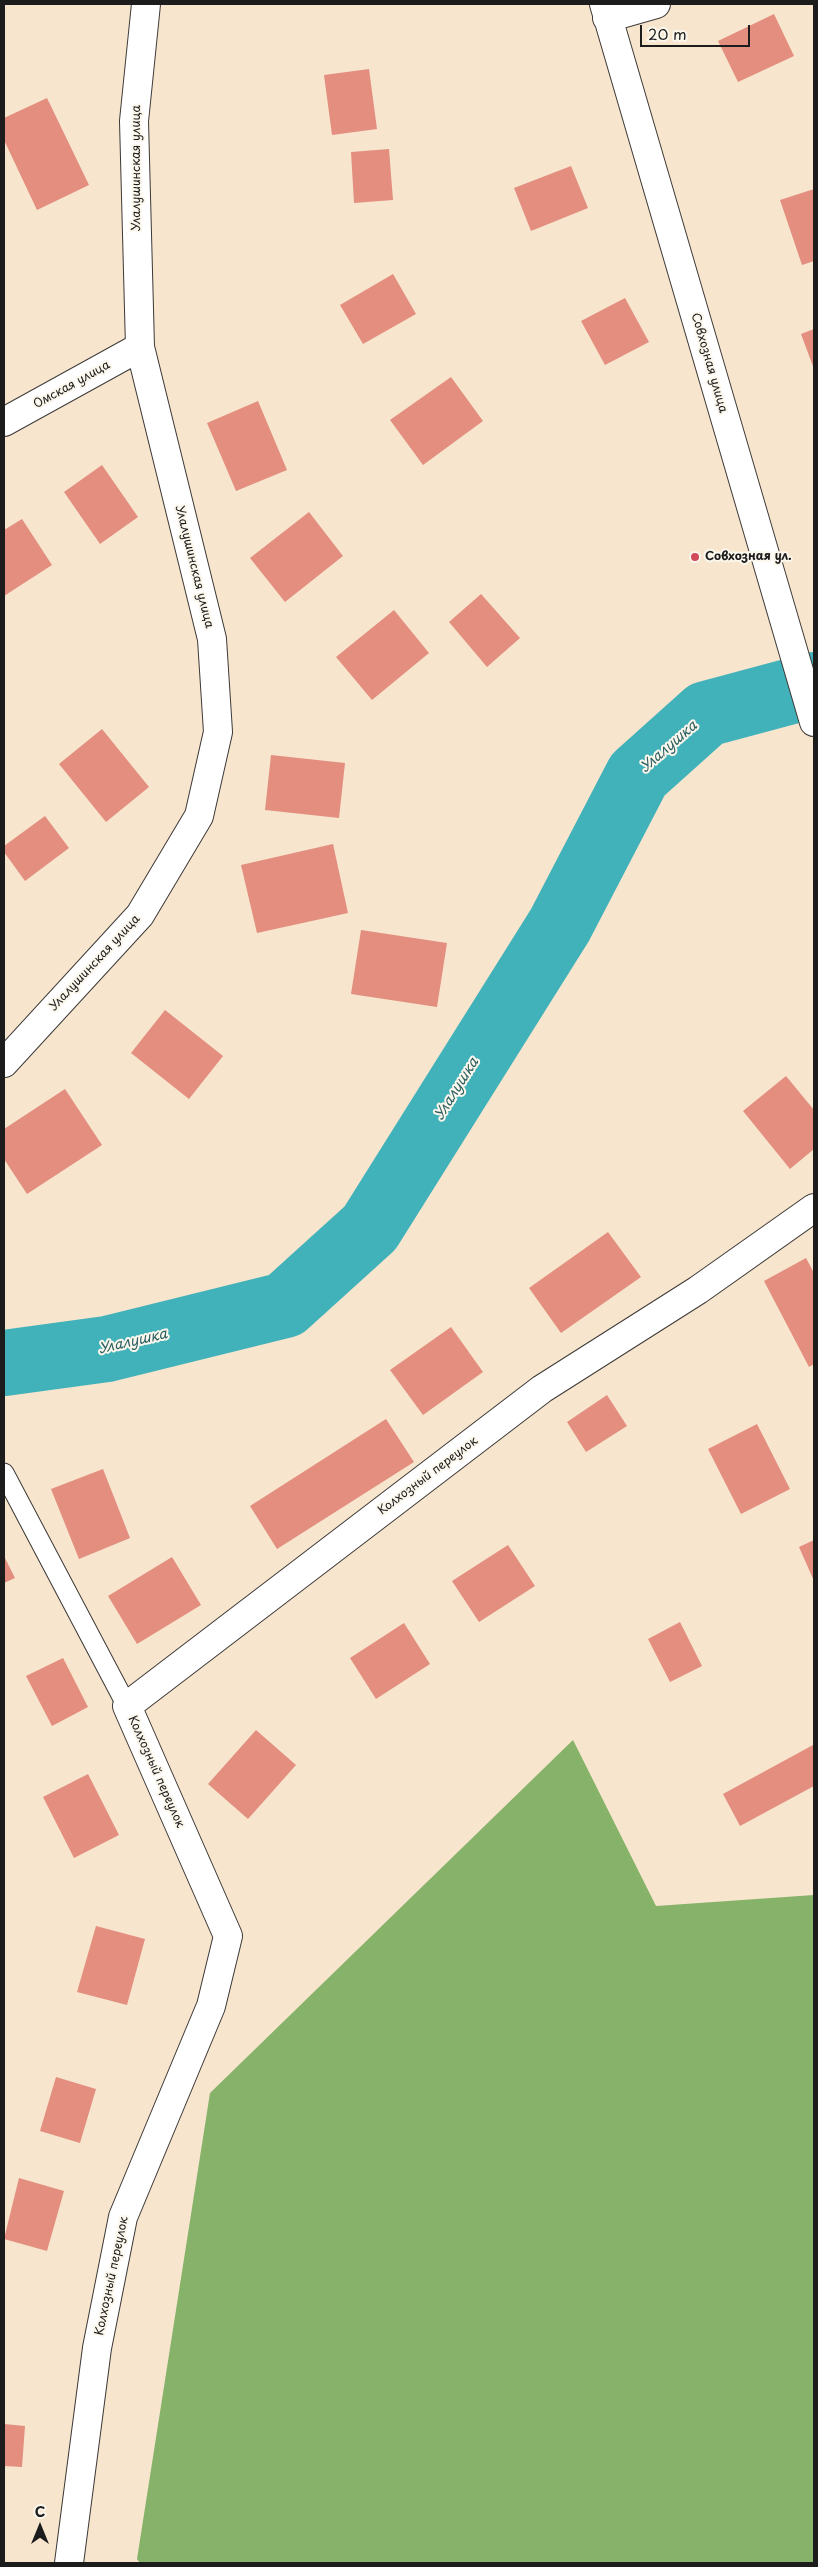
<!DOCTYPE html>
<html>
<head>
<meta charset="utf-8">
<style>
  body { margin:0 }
  #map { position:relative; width:818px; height:2567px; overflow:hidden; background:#f7e5ce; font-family:"Playpen Sans",sans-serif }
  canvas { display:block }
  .frame { position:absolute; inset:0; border:5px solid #1c1c1c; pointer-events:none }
  .north { position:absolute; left:15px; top:2502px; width:50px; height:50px; -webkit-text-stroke:4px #fbf7ec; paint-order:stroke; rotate:0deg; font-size:14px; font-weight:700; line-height:20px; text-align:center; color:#1c1c1c }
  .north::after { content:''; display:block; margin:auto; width:18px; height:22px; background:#1c1c1c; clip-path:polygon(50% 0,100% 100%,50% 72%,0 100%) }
  .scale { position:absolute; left:640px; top:25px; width:110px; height:22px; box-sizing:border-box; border:2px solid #1c1c1c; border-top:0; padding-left:6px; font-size:15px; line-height:18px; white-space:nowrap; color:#1c1c1c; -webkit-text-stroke:4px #fbf7ec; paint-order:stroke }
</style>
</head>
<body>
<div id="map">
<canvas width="818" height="2567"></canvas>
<div class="frame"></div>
<div class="north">С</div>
<div class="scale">20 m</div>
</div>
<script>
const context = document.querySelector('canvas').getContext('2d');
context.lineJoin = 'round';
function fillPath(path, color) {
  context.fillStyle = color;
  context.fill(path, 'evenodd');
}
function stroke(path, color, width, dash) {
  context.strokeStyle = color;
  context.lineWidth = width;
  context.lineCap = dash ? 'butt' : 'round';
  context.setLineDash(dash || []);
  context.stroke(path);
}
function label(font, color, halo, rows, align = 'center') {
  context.font = font + ' "Playpen Sans",sans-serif';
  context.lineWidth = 4;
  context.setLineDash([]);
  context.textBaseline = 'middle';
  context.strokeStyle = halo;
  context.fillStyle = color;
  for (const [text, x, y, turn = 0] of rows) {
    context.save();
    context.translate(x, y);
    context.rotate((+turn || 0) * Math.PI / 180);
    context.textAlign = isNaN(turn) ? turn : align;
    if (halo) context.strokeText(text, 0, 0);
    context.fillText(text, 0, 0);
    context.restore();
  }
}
fillPath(new Path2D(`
  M573 1740 656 1906 814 1895V2563H140L137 2559 210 2093Z`), '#86b26a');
stroke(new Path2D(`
  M4 1363 107 1349 285 1305 370 1228 560 925 638 775 706 714 814 685`), '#41b1ba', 66);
fillPath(new Path2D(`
  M774 14 794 56 738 82 718 41Z
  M369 69 377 129 332 135 324 75Z
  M47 98 89 185 37 210 4 140V118Z
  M389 149 393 200 354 203 351 152Z
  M571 166 588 208 531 231 514 188Z
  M814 189V261L802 265 780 200Z
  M393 274 416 314 363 344 340 305Z
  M625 298 649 342 605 365 581 321Z
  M814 329V369L801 334Z
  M451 377 483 421 423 465 390 420Z
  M258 401 287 470 236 491 207 423Z
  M102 465 138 517 100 544 64 492Z
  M309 512 343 556 285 602 250 558Z
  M22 519 52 565 4 596V530Z
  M481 594 520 638 487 667 449 622Z
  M394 610 429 653 372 700 336 657Z
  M102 729 149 787 106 822 59 764Z
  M271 755 345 763 339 818 265 810Z
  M45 816 69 848 25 881 4 852V846Z
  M333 844 348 913 257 933 241 865Z
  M361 930 447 943 437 1007 351 994Z
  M165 1010 223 1056 189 1099 131 1053Z
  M786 1076 814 1110V1149L790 1169 743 1111Z
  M65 1089 102 1145 27 1194 4 1159V1129Z
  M608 1232 641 1277 561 1333 529 1288Z
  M806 1258 814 1273V1364L809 1367 764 1281Z
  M451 1327 483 1372 423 1415 390 1370Z
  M607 1395 627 1426 586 1452 567 1422Z
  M386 1419 414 1462 277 1549 250 1506Z
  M757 1424 790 1489 741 1514 708 1449Z
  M103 1469 130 1538 79 1559 51 1489Z
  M814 1540V1581L799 1547Z
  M508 1545 535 1586 479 1622 452 1581Z
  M4 1556 15 1578 4 1583Z
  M172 1557 201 1605 137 1644 108 1596Z
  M680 1622 702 1666 670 1682 648 1639Z
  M404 1623 430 1664 376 1699 350 1658Z
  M63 1658 88 1707 52 1726 26 1676Z
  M256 1730 296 1765 248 1819 208 1784Z
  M813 1745 814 1786 740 1826 723 1794Z
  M88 1774 119 1835 74 1858 43 1797Z
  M96 1926 145 1939 127 2005 77 1992Z
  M56 2077 96 2089 80 2143 40 2131Z
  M19 2178 64 2191 47 2251 4 2239Z
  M4 2424 25 2426 22 2467 4 2466Z`), '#e38e7f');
const service = new Path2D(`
  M4 1473 127 1706`);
const minor = new Path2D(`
  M604 4 814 722
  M607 18 656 4
  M4 422 140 347
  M4 1063 140 915 199 816 218 732 212 639 140 347 134 121 146 4
  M69 2563 97 2348 123 2217 211 2006 228 1936 127 1706 542 1389 698 1290 814 1208`);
stroke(service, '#3d3a37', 21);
stroke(minor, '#3d3a37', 30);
stroke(service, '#fff', 19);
stroke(minor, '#fff', 28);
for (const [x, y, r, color] of [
  [695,557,5,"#d1495b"]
]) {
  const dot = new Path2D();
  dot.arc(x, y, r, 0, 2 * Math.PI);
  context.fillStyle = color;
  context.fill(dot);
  stroke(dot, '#fbf7ec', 2);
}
label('12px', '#1c1c1c', '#fbf7ec', [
  ["Улалушинская улица",137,168,-90],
  ["Совхозная улица",709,363,74],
  ["Омская улица",72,385,-29],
  ["Улалушинская улица",194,567,76],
  ["Улалушинская улица",95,963,-47],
  ["Колхозный переулок",428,1476,-37],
  ["Колхозный переулок",156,1772,66],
  ["Колхозный переулок",112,2276,-78]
]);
label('bold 12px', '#1c1c1c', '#fbf7ec', [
  ["Совхозная ул.",705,557]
], 'left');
label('italic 14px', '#2d5f63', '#fbf7ec', [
  ["Улалушка",669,747,-41],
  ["Улалушка",457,1089,-58],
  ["Улалушка",133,1342,-13]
]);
</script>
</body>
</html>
